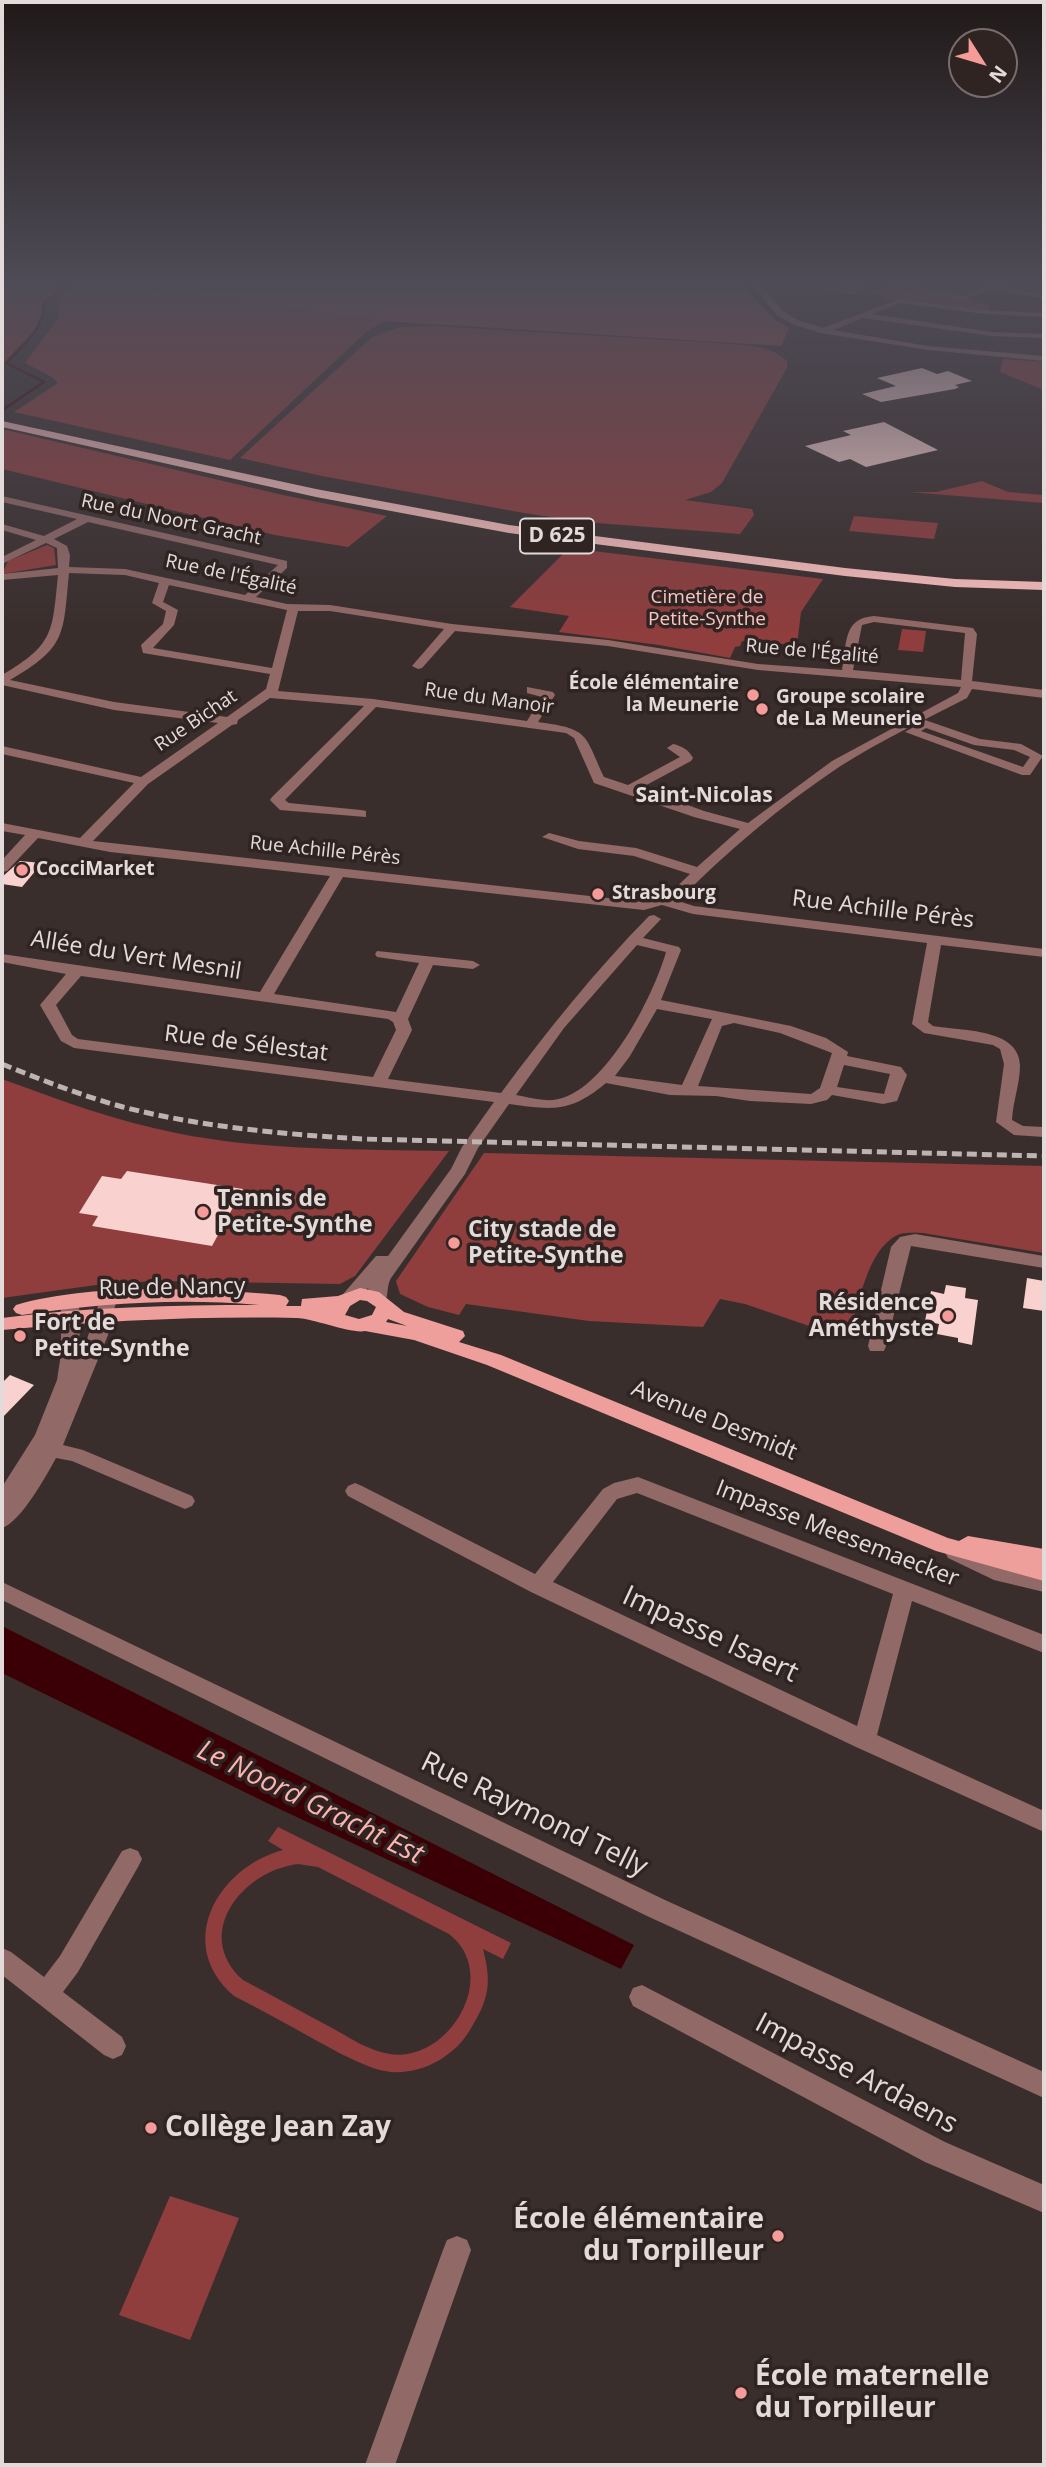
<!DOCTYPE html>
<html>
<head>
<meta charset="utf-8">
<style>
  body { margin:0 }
  #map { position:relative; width:1046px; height:2467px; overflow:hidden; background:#3a2e2d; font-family:"Open Sans",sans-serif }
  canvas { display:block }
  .frame { position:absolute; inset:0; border:4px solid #e3dbda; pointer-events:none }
  .north { position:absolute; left:948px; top:28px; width:70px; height:70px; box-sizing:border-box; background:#302423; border:2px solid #786d6c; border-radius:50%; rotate:127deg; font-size:19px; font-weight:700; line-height:28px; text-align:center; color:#e3dbda }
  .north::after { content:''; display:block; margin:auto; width:24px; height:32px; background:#f59b98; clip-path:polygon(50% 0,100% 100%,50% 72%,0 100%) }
</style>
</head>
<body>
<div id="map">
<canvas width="1046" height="2467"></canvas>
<div class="frame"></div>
<div class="north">N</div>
</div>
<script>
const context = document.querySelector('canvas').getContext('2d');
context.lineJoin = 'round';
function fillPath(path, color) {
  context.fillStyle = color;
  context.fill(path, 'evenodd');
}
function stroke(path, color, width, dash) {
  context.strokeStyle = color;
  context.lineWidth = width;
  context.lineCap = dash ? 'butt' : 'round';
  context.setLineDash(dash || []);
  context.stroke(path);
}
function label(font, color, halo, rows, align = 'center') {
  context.font = font + ' "Open Sans",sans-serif';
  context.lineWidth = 7;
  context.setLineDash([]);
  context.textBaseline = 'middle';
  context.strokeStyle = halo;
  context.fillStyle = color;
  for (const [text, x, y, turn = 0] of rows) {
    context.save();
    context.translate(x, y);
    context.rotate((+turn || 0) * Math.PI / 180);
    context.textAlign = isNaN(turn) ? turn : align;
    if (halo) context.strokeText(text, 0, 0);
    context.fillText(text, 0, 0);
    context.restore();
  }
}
fillPath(new Path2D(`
  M2 286H63L42 302 43 321 2 365Z
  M76 286H128L384 321 365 333 230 460 14 412 58 383 52 377 25 363 58 319 59 299Z
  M889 286 974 300 971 302 989 304V311L913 300 881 299 886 296 873 293Z
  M435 326 719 343C742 345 770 344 787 361V368L722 483 711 492 685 500 752 509 754 515 740 534 584 522 524 513 322 476 240 458 372 337 400 327Z
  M1003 359 1044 362V390L1000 372Z
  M2 429 283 495 387 516 348 547 275 535 2 469Z
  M982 481 1008 492 1044 495V503L909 492H936Z
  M854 516 938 523 934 539 849 531Z
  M47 545 54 548 56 565 2 574 8 561Z
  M569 548 823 579 801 612 797 645 742 641 740 646 735 647 730 658 659 645 559 632 569 616 510 607Z
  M902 629 926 631 923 652 898 650Z
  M2 1079C59 1100 116 1121 176 1133 265 1151 358 1149 449 1151L355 1276 340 1284 155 1281 96 1285 2 1298Z
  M484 1153 1044 1166V1253L923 1233C912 1233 900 1231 891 1239 865 1258 858 1310 847 1339L745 1304 720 1299 703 1327 589 1321 466 1304 459 1315 428 1307 400 1294 396 1281Z
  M278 1827 511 1943 503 1959 483 1949C492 1984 489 1999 470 2030 451 2062 409 2081 373 2068 351 2060 330 2048 310 2037 285 2023 260 2009 234 1996 174 1944 217 1868 283 1850L268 1841ZM298 1864 318 1867 449 1934C501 1974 450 2063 390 2054 369 2051 350 2038 332 2028 302 2012 273 1996 243 1980 192 1934 242 1871 298 1864Z
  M170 2196 239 2218 190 2340 119 2315Z`), '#8f3d3d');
fillPath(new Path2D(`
  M128 286H743L775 320 789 328 781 346 384 321Z`), '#9c4746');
fillPath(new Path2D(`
  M2 1626 634 1945 621 1969 269 1804 2 1673Z`), '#3b0005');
stroke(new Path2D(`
  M4 409 44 382 6 363C23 345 44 330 44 303L63 286`), '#3b0005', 2.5);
fillPath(new Path2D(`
  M922 368 937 374 948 371 972 381 955 385 959 387 955 389 881 402 862 394 896 386 877 378Z
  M884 422 938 450 866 467 850 459 839 462 805 446 851 435 843 431Z
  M20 861 42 863 22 887 2 884V877Z
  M127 1171 243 1189 212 1246 92 1226 98 1216 79 1213 102 1176 121 1179Z
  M1027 1278 1044 1281V1311L1023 1308Z
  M946 1285 966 1288 965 1298 978 1300 972 1345 958 1342V1338L937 1334 939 1324 925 1321 931 1291 944 1294Z
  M10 1375 34 1385 2 1418V1383Z`), '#f9d1ce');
fillPath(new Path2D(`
  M753 286H761L783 311 798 320 823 328 899 299 985 310 1044 313V317L985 314 900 303 872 314 992 332 1044 334V338L992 336 863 318 833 330 928 346 1044 356V361L928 350 820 333 792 324 777 315Z
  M815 286 853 291 841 286H856L866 290 853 295Z
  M897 286H914L962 296 985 286H999L1044 295V299L991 289 963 300Z
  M2 496 287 561V568L256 597 287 604 330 605 452 624 608 640 758 664 842 670C847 643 843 618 874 616L973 628 977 634 972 681 1044 690V698L972 689 967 698C924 720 880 741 839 767 781 806 727 851 678 901L694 906 1044 949V957L941 945 928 1022 933 1026C961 1031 1019 1028 1020 1065 1020 1084 1013 1101 1012 1120L1023 1126 1044 1127V1137L1014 1135 996 1122 1004 1064 1000 1049 993 1045 924 1033 912 1024 927 943 693 914 662 905 644 910 343 877 274 994 396 1012 419 963 377 957 375 954 377 951 473 961 480 965 473 969 433 965 408 1019 412 1030 388 1079 501 1093C547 1031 595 971 649 916L654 915 661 919 643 938 679 947 681 950 661 1000 791 1026 826 1038 848 1052 847 1056 901 1067 907 1075 897 1101 883 1104 832 1095 827 1100 811 1104 750 1101 716 1096 670 1095 606 1083C570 1113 553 1110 509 1104L478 1148 465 1174 391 1278C386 1287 389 1296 384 1303H372L368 1288 356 1301H344L341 1297 344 1293 376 1256H388L451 1169 462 1147 494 1102 74 1048 61 1041 40 1005 66 974 2 962V954L260 992 330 876 110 852 38 838 7 871 2 872V860L25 835 2 831V823L80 838 134 783 2 754V746L141 777 218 723 114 710 2 685V675C55 644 52 632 58 575L2 580V574L58 568 57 548 46 543 2 564V557L36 540 2 530V524L44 536 77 519 2 502ZM88 522 278 565 245 595 125 569 69 567 70 555 67 546 54 539ZM69 573 125 575 159 583 152 603 166 611 163 624 141 645 143 653 270 674 266 689 227 717 114 702 10 680C67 647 63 635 69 573ZM169 585 287 610 272 668 153 648 174 625 178 610 163 602ZM298 611H330L444 629 412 666 418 669 422 668 455 631 608 646 758 670 961 687 958 693 832 761 748 823 704 811 641 788 691 761 693 758C689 750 682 746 673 744L667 748 680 757 628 785 604 777C584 733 589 729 538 722L555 695 553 692 527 687V693L542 697 527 721 373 699 278 691ZM874 622 965 633 961 680 853 670 862 625ZM270 698 364 706 272 797 270 800 280 810 366 817V811L361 810 289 803 285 800 376 707 566 733 574 738 594 783 694 817 740 829 697 867 636 848 579 841 549 833 542 837 578 849 634 856 690 874 665 898 644 902 93 841 148 784 232 725 237 724 238 720ZM637 945 666 952C654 995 604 1095 553 1100 542 1101 527 1097 516 1095L564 1028ZM81 976 388 1019 393 1022 396 1030 373 1077 78 1039 72 1035 56 1005ZM657 1009 712 1019 682 1085 615 1076 630 1056ZM734 1023 780 1033 832 1053 820 1088 811 1094 698 1086 722 1026ZM844 1065 890 1074 884 1094 837 1087Z
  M925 720 980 739 1021 744 1043 756 1030 775H1022L905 732ZM926 728 974 745 1014 750 1030 757 1023 767 921 731Z
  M915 1234 1044 1256V1268L911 1246 886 1346 884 1351H870L868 1346 891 1247 900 1237Z
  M108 1292 114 1294 117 1298 108 1335 63 1445 83 1450 192 1496 195 1501 192 1506 185 1509 72 1461 56 1458C46 1476 21 1522 2 1528V1487L35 1435 57 1380 61 1354V1302L64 1298H76L79 1302 80 1360 102 1294Z
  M638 1477 1044 1635V1653L912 1601 877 1735 1044 1811V1832L856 1747 531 1592 348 1496 345 1491 348 1486 355 1483 362 1486 535 1574 603 1489 614 1483ZM637 1493 893 1594 857 1726 553 1582 617 1499Z
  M955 1544 1006 1567 1044 1576V1592L994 1580 948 1558 945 1552 948 1546Z
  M2 1582 665 1900 1044 2072V2098L647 1916 2 1600Z
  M130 1848 138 1851 142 1859 138 1867 78 1972 63 1992 122 2037 126 2046 122 2055 113 2059 104 2055 2 1975V1948L11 1952 44 1977 60 1956 122 1851Z
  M642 1985 945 2142 1044 2185V2213L925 2162 633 2006 629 1997 633 1988Z
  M457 2236 467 2240 471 2250 395 2465H365L443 2250 447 2240Z`), '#916967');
fillPath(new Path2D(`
  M360 1288 379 1292 404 1312 463 1331 465 1336 459 1342 501 1355 948 1538 959 1541 968 1536 1044 1549V1581L936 1551 487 1365 414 1340 365 1331C352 1334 315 1319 297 1318 198 1316 100 1321 2 1330V1318C87 1307 173 1305 259 1305 180 1298 101 1303 22 1315L16 1313 13 1309 16 1305C91 1283 202 1288 280 1295L286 1297 289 1301 286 1306H301L302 1299 338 1296ZM360 1300 367 1301 376 1307 372 1315 359 1319 345 1315 350 1306ZM388 1319 407 1326 386 1322Z`), '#ef9f9b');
fillPath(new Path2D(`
  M2 421 316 489 509 525 845 568 955 579 1044 582V590L955 587 845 576 509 533 316 497 2 427Z`), '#fcc1be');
stroke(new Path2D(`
  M2 1064C42 1080 82 1096 123 1107 201 1127 282 1134 362 1139L1044 1156`), '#bcb3b2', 5, [10, 5]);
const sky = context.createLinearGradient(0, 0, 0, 632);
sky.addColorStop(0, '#201919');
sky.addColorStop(0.45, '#4f4c57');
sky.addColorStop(1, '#4f4c5700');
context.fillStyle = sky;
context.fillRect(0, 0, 1046, 632);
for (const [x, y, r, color] of [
  [753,695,7,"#f59b98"],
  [762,709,7,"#f59b98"],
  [22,870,7,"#f59b98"],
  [598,894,7,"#f59b98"],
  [203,1212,7,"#f59b98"],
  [454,1243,7,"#f59b98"],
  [948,1316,7,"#f59b98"],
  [20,1336,7,"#f59b98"],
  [151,2128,7,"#f59b98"],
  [778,2236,7,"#f59b98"],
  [741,2393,7,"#f59b98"]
]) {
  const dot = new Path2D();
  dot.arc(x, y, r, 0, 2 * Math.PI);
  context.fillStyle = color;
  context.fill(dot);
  stroke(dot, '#302423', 2.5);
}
label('19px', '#e3dbda', '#302423', [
  ["Rue du Noort Gracht",171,520,12],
  ["Rue de l'Égalité",231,575,12],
  ["Rue de l'Égalité",812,652,5],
  ["Rue du Manoir",489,699,8],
  ["Rue Bichat",196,721,-34],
  ["Rue Achille Pérès",325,851,6]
]);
label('19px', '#f7c5c2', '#302423', [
  ["Cimetière de",707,598],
  ["Petite-Synthe",707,620]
]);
label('bold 19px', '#e3dbda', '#302423', [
  ["École élémentaire",739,684,"right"],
  ["la Meunerie",739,706,"right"],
  ["Groupe scolaire",776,698],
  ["de La Meunerie",776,720],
  ["CocciMarket",36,870],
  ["Strasbourg",612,894]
], 'left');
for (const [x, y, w] of [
  [557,536,74]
]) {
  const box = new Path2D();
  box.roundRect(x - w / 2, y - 17.5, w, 35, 5);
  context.fillStyle = '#302423';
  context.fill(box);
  stroke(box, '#e3dbda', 2);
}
label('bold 21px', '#e3dbda', null, [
  ["D 625",557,536]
]);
label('bold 21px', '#e3dbda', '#302423', [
  ["Saint-Nicolas",704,796]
]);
label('23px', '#e3dbda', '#302423', [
  ["Rue Achille Pérès",883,910,7],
  ["Allée du Vert Mesnil",136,956,9],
  ["Rue de Sélestat",246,1044,7],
  ["Rue de Nancy",172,1288,-1],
  ["Avenue Desmidt",714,1421,22],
  ["Impasse Meesemaecker",837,1534,21]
]);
label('bold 23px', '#e3dbda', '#302423', [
  ["Tennis de",217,1199],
  ["Petite-Synthe",217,1225],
  ["City stade de",468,1230],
  ["Petite-Synthe",468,1256],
  ["Résidence",934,1303,"right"],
  ["Améthyste",934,1329,"right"],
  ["Fort de",34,1323],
  ["Petite-Synthe",34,1349]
], 'left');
label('28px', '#e3dbda', '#302423', [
  ["Impasse Isaert",710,1635,25],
  ["Rue Raymond Telly",534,1815,26],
  ["Impasse Ardaens",856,2074,28]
]);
label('italic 28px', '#fdb4b0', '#302423', [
  ["Le Noord Gracht Est",310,1803,26]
]);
label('bold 28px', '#e3dbda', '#302423', [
  ["Collège Jean Zay",165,2128],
  ["École élémentaire",764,2220,"right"],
  ["du Torpilleur",764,2252,"right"],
  ["École maternelle",755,2377],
  ["du Torpilleur",755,2409]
], 'left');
</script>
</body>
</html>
